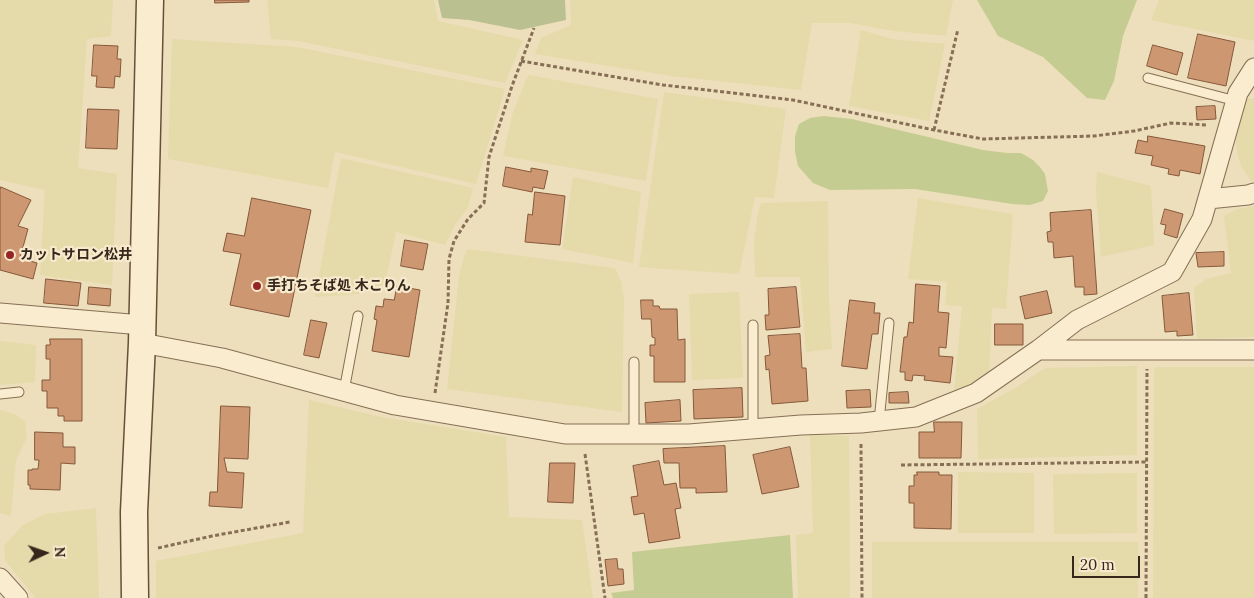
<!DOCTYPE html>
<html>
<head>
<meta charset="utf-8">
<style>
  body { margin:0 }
  #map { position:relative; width:1254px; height:598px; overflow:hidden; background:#eedfbc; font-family:Lora,serif }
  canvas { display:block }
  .north { position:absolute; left:20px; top:528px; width:50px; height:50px; -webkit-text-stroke:4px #f6e9cc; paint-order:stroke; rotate:87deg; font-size:14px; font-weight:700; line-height:20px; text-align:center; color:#35271b }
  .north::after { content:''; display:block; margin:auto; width:18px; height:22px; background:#35271b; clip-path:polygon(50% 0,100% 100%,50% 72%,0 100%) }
  .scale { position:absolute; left:1072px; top:556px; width:68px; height:22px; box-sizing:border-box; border:2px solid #35271b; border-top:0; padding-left:6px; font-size:15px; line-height:18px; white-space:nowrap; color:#35271b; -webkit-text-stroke:4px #f6e9cc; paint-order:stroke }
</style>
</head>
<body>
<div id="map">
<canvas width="1254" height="598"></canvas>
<div class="north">N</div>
<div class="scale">20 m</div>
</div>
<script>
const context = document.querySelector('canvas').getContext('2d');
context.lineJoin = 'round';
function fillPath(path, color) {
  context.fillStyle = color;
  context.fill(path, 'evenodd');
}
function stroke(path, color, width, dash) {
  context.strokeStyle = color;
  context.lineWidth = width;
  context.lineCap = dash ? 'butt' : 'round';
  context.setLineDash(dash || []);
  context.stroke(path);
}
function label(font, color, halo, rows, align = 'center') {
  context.font = font + ' Lora,"Noto Sans JP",serif';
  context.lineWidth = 4.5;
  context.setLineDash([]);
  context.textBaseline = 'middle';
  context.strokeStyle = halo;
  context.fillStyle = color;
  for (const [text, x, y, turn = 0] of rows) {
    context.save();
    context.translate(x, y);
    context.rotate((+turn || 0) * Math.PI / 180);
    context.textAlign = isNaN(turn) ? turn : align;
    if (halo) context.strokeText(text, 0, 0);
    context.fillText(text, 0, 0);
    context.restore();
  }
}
fillPath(new Path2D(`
  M0 0H113L111 36 87 39 78 168 117 174 112 285 40 275 45 190 0 180Z
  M267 0H434L438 21 523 40 505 83 298 41 271 39Z
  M570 0H953L946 36 894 31 850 23H812L801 90 671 76 535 54 541 38 571 25Z
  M1159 0H1254V41L1151 20Z
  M861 30 892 39 945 44 929 121 849 106Z
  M172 39 297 47 505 89 476 184 335 152 328 188 168 159Z
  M529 75 658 99 646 181 503 156 513 112 526 80Z
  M664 92 786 109 774 198 755 197 739 274 639 267Z
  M1248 98 1254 99V182L1251 181 1242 168 1237 153 1236 141 1235 125 1239 115Z
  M341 158 473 188 468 207 455 225 445 245 396 232 385 284 374 290 358 294 315 297Z
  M1097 172 1151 186 1154 245 1101 257 1096 191Z
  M573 177 641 192 633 263 562 249Z
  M918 198 1013 214 1006 309 992 308 989 375 954 391 962 306 945 305 947 282 908 279Z
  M828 201 829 299 832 349 806 352 800 277H755L754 241 758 213 761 203Z
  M1254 206V337L1197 339 1194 288 1206 279 1231 273 1224 216 1237 209Z
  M468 249 615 268 621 281 624 298 622 412 447 389 459 276 464 256Z
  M739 292 743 378 692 380 689 294Z
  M0 341 36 345 35 382 0 385Z
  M1137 366V455L978 459 977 409 1017 387 1040 371 1047 368Z
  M1154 367H1254V598H1153Z
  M309 400 381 417 506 437 509 517 582 520 593 598H156V561L303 533Z
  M0 410 5 411 16 415 25 422 27 437 16 460 11 516 0 513Z
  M810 435 849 436 850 598H798L796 535 813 533Z
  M958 472 1034 473V533H958Z
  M1137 473V533L1054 534 1053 474Z
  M96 508 99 598H36L20 579 5 560 4 546 23 525 45 514Z
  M872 542H1138V598H872Z`), '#e4daaa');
fillPath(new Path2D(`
  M977 0H1137L1123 36 1114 81 1105 100 1087 98 1043 57 998 36Z
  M824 116 852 119 983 150 1007 153H1021L1033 160 1040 167 1045 174 1048 191 1043 201 1030 205 1012 204 915 189 830 190 813 183 798 166 795 152V136L799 124 810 118Z
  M790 535 793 598H613L611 593 634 590 632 552Z`), '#c5cc91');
fillPath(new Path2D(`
  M438 0H565L566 20 520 30 469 20 442 18Z`), '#bbc091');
const building = new Path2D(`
  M215 0H249V2L215 3Z
  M1198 34 1235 42 1226 86 1188 78Z
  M94 45 118 46 117 59H121L120 77 115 76 114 88 96 87 97 76H92Z
  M1153 45 1183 53 1177 75 1147 66Z
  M1215 106 1216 119 1197 120 1196 107Z
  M88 109 119 110 117 149 86 148Z
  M1148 136 1205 146 1200 174 1180 170 1179 176 1168 174 1169 169 1151 165 1153 156 1135 153 1138 140 1147 142Z
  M506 167 531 172V168L548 171 544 189 533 187 532 192 503 186Z
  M1 187 31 200 18 226 28 229 20 258 37 263 33 279 0 270V191Z
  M535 192 565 196 560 245 525 242 528 214 532 215Z
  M252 198 311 210 289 317 230 305 241 254 223 251 227 233 244 236Z
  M1165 209 1183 214 1177 238 1164 234 1166 225 1161 224Z
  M1091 210 1097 294 1084 295V287H1075L1073 256 1054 258 1053 242H1048L1047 232 1051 231 1050 213Z
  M405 240 428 244 423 270 401 266Z
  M1224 252V266L1198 267 1196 253Z
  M46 279 81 283 78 306 44 303Z
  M916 284 940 286 938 312 949 313 946 348 939 347V356L953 357 950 383 924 380 925 376 913 375 912 381 905 380V372H900L904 337H907L909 322 913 323Z
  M397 286 420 290 409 357 372 351 377 320 374 319 376 306 383 307 384 299 394 300Z
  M89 287 111 289 110 306 88 304Z
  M796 287 800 327 766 330 765 315H769L768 289Z
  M1047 291 1052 313 1025 319 1020 297Z
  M1189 293 1193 335 1177 336V331L1165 332 1162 296Z
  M641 300H653V306H659L660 309H677L678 340 685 339V382H654V356H650V345H655V338L652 337 651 319H642Z
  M850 300 875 303 874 313H880L878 334H872L867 369 842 366Z
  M311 320 327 323 319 358 304 355Z
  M995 324H1023V345H995Z
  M800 334 802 368H806L808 401 772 404 769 369 766 370 765 356 770 355 768 336Z
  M50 339H82V421H64V416H58V408H47V391H42V380H50V359H46V345H50Z
  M742 388 743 417 694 419 693 390Z
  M870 390 871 407 847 408 846 391Z
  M908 392 909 403H889V393Z
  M680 400 681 421 646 423 645 403Z
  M221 406 250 407 248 459 224 458 227 472 244 473 242 508 209 506 210 492H217Z
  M934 422H962L961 458H919V432H934Z
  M35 432 63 433V447H75V464L61 463 60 490 30 489V485H28V470H32V469H38L39 460H35Z
  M725 446 727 492 696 493V488H680L679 463H664L663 449Z
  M790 447 799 487 762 494 753 455Z
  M659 461 664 485 676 483 681 508 675 509 680 538 649 543 644 513 634 515 631 497 638 496 633 466Z
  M550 463H575L573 503 548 502Z
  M917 472H939V475H952L951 529 914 528V503H909V486H914V475H917Z
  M617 559 618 569H623L624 584 608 586 605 560Z`);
fillPath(building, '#cd9771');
stroke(building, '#85583b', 1);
const lane = new Path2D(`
  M1148 78 1236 101
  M753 325V429
  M344 391 358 316
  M0 394 19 392
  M879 421 889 323
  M634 434V362`);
const street = new Path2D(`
  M1208 199 1248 195 1254 193
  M0 313 142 325
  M142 343 222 358 395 405 565 434H689L801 425 861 423 916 417 976 393 1038 350 1077 320 1172 272 1202 219 1238 93 1254 68
  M1038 350H1254
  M0 578 18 598`);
const secondary = new Path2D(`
  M135 598 134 512 142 343 150 0`);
stroke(lane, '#866f56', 11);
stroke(street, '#866f56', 21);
stroke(secondary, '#675039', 29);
stroke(new Path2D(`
  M521 61 663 85 793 100 934 130 983 139 1094 136 1134 131 1171 123 1208 125
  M934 130 958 29
  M435 393 448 303 449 259 454 241 468 219 484 203 489 157 512 86 534 28
  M861 444 862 598
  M585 454 605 598
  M901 465 1147 462
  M158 548 212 536 290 522
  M1146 598 1147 369`), '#866f56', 3, [4, 2.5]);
stroke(lane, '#f9eccf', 9);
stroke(street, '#f9eccf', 19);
stroke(secondary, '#f9eccf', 26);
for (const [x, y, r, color] of [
  [10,255,5,"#962526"],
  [257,286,5,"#962526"]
]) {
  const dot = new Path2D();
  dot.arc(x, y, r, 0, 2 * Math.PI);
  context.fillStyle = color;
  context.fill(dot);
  stroke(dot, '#f6e9cc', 2);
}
label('bold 14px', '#35271b', '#f6e9cc', [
  ["カットサロン松井",20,255],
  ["手打ちそば処 木こりん",267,286]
], 'left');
</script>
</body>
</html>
